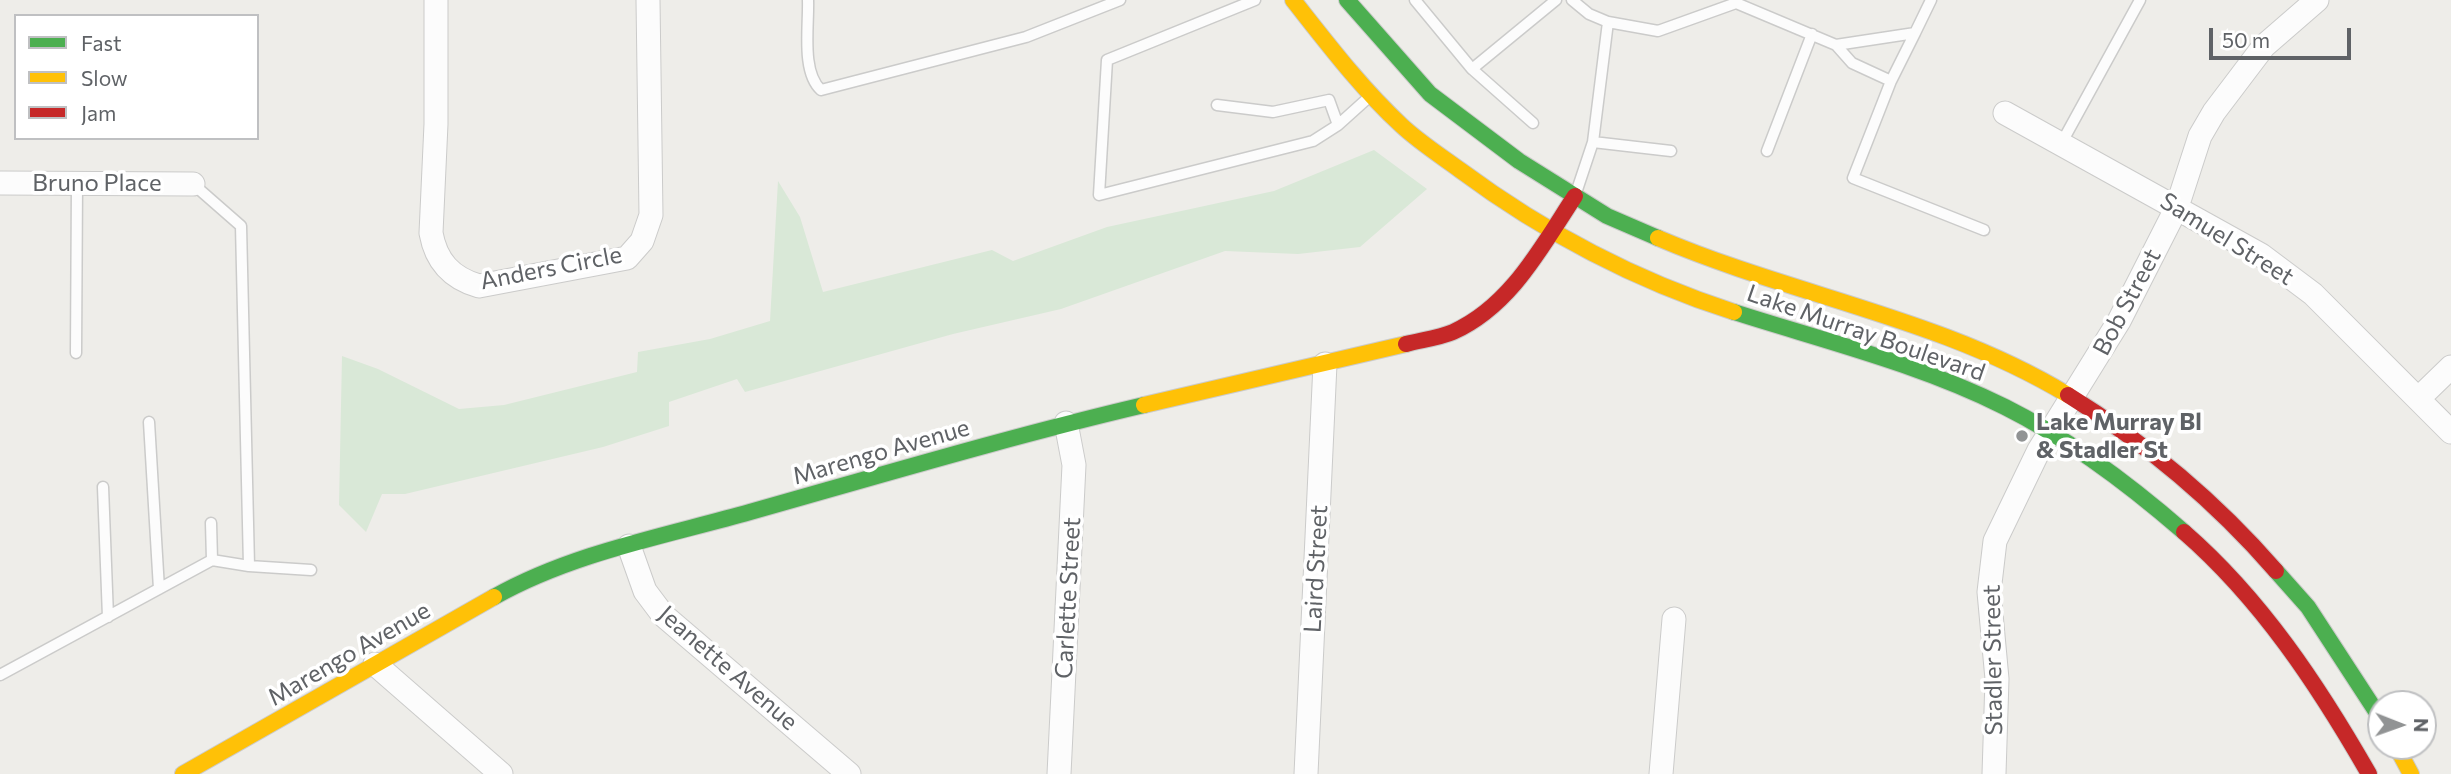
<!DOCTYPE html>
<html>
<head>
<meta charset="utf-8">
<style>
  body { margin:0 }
  #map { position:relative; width:2451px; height:774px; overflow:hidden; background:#eeede9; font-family:Commissioner,sans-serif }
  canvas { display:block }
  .legend { position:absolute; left:14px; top:14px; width:245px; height:126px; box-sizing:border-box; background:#fff; border:2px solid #bfc0c2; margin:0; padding:9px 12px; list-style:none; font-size:21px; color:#5f6266 }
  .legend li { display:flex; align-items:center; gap:14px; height:35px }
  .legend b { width:35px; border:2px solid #bfc0c2 }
  .north { position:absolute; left:2367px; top:690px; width:70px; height:70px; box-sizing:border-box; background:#fff; border:2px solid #bfc0c2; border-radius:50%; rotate:91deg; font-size:19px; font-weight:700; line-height:28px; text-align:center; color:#5f6266 }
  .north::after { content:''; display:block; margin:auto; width:24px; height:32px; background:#919394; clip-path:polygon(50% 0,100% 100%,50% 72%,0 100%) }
  .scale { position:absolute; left:2209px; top:28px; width:142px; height:32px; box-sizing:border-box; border:4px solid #5f6266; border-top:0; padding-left:9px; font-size:21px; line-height:24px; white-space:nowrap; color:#5f6266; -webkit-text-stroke:5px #fff; paint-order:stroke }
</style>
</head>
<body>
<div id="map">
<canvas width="2451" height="774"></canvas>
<ul class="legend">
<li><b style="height:9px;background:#4caf50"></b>Fast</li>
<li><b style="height:9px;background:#ffc107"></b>Slow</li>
<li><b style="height:9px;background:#c62828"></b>Jam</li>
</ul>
<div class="north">N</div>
<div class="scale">50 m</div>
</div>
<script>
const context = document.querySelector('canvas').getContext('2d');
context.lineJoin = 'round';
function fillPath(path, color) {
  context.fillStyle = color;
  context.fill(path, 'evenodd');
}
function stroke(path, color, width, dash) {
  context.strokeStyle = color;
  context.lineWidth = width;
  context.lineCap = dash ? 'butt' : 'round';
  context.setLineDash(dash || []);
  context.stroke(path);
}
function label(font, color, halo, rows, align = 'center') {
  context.font = font + ' Commissioner,sans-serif';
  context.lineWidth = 7;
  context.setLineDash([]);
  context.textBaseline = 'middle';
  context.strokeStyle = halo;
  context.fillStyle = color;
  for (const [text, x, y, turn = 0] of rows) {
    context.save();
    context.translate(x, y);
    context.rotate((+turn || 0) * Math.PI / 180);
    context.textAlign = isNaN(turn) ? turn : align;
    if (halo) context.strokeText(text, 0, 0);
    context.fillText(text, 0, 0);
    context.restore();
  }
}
fillPath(new Path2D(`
  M1374 150 1427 189 1360 247 1298 254 1225 251 1061 309 953 334 745 392 737 379 669 402V426L603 447 405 494H382L366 532 339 505 342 356 378 369 459 409 504 405 637 372 638 352 710 339 770 321 778 181 800 217 823 292 992 250 1013 261 1107 227 1274 191Z`), '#d9e8d7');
const lane = new Path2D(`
  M808 0C809 26 801 72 821 90L1026 37 1120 0
  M1255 0 1107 60 1099 195 1313 141 1338 125 1368 98
  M1415 0 1472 69 1533 123
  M1572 0 1589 14 1608 22 1593 142 1576 193
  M1608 22 1658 31 1736 3 1836 45 1915 33 1931 0
  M1836 45 1852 63 1891 81 1915 33
  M1472 69 1556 0
  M1891 81 1853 178 1984 230
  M1217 105 1273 112 1329 100 1338 125
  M1593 142 1671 151
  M2061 144 2140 0
  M1767 151 1812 34
  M193 184 241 226 249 566
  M76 353 77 183
  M149 422 159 589
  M103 487 108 617
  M212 560 249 566 311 570
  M0 675 212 560 211 523`);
const street = new Path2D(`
  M436 0V124L431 233C436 261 451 278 479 286L627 258 642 241 651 215 648 0
  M2005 113 2261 255 2313 294 2451 432
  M0 183 193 184
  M2418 399 2451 367
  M629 546 645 591 663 615 849 774
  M375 664 501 774
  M1059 774 1074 465 1066 423
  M1306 774 1325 364
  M1661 774 1674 619
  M1994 774 1997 679 1989 592 1995 541 2039 450 2119 321 2177 207 2200 136 2214 112 2264 46 2317 0`);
const fast = new Path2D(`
  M1347 0 1430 94 1519 161 1607 216 1658 238
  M1734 312C1825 341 1919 364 2005 407 2069 439 2130 485 2184 532
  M2276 571 2308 607 2381 719
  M494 597C572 553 665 536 750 512 881 475 1012 436 1144 405`);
const slow = new Path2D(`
  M1293 0C1327 43 1361 88 1401 125 1419 142 1441 156 1460 170 1545 233 1634 280 1734 312
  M1658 238C1794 296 1941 318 2068 395
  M1144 405 1406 344
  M2396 746 2411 774
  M183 774 494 597`);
const jam = new Path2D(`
  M1406 344C1421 340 1439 338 1453 332 1511 306 1542 246 1575 196
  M2068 395C2144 442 2217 503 2276 571
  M2184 532C2261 599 2318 685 2369 774`);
stroke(lane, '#cbcbca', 13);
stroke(street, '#cbcbca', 25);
stroke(fast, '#cbcbca', 18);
stroke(slow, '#cbcbca', 18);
stroke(jam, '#cbcbca', 18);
stroke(lane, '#fcfcfc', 10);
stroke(street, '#fcfcfc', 23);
stroke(fast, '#4caf50', 16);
stroke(slow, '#ffc107', 16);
stroke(jam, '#c62828', 16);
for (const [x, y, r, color] of [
  [2022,436,7,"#919394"]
]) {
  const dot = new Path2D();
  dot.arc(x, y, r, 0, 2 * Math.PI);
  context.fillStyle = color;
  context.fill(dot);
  stroke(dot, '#fff', 2.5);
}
label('24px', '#5f6266', '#fff', [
  ["Bruno Place",97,183],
  ["Samuel Street",2227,239,32],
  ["Anders Circle",551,268,-11],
  ["Bob Street",2127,302,-62],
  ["Lake Murray Boulevard",1866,333,19],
  ["Marengo Avenue",881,452,-16],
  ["Laird Street",1316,569,-87],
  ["Carlette Street",1068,598,-87],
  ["Marengo Avenue",349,654,-30],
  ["Stadler Street",1993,660,-91],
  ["Jeanette Avenue",728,668,41]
]);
label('bold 24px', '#5f6266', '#fff', [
  ["Lake Murray Bl",2036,422],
  ["& Stadler St",2036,450]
], 'left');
</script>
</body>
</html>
